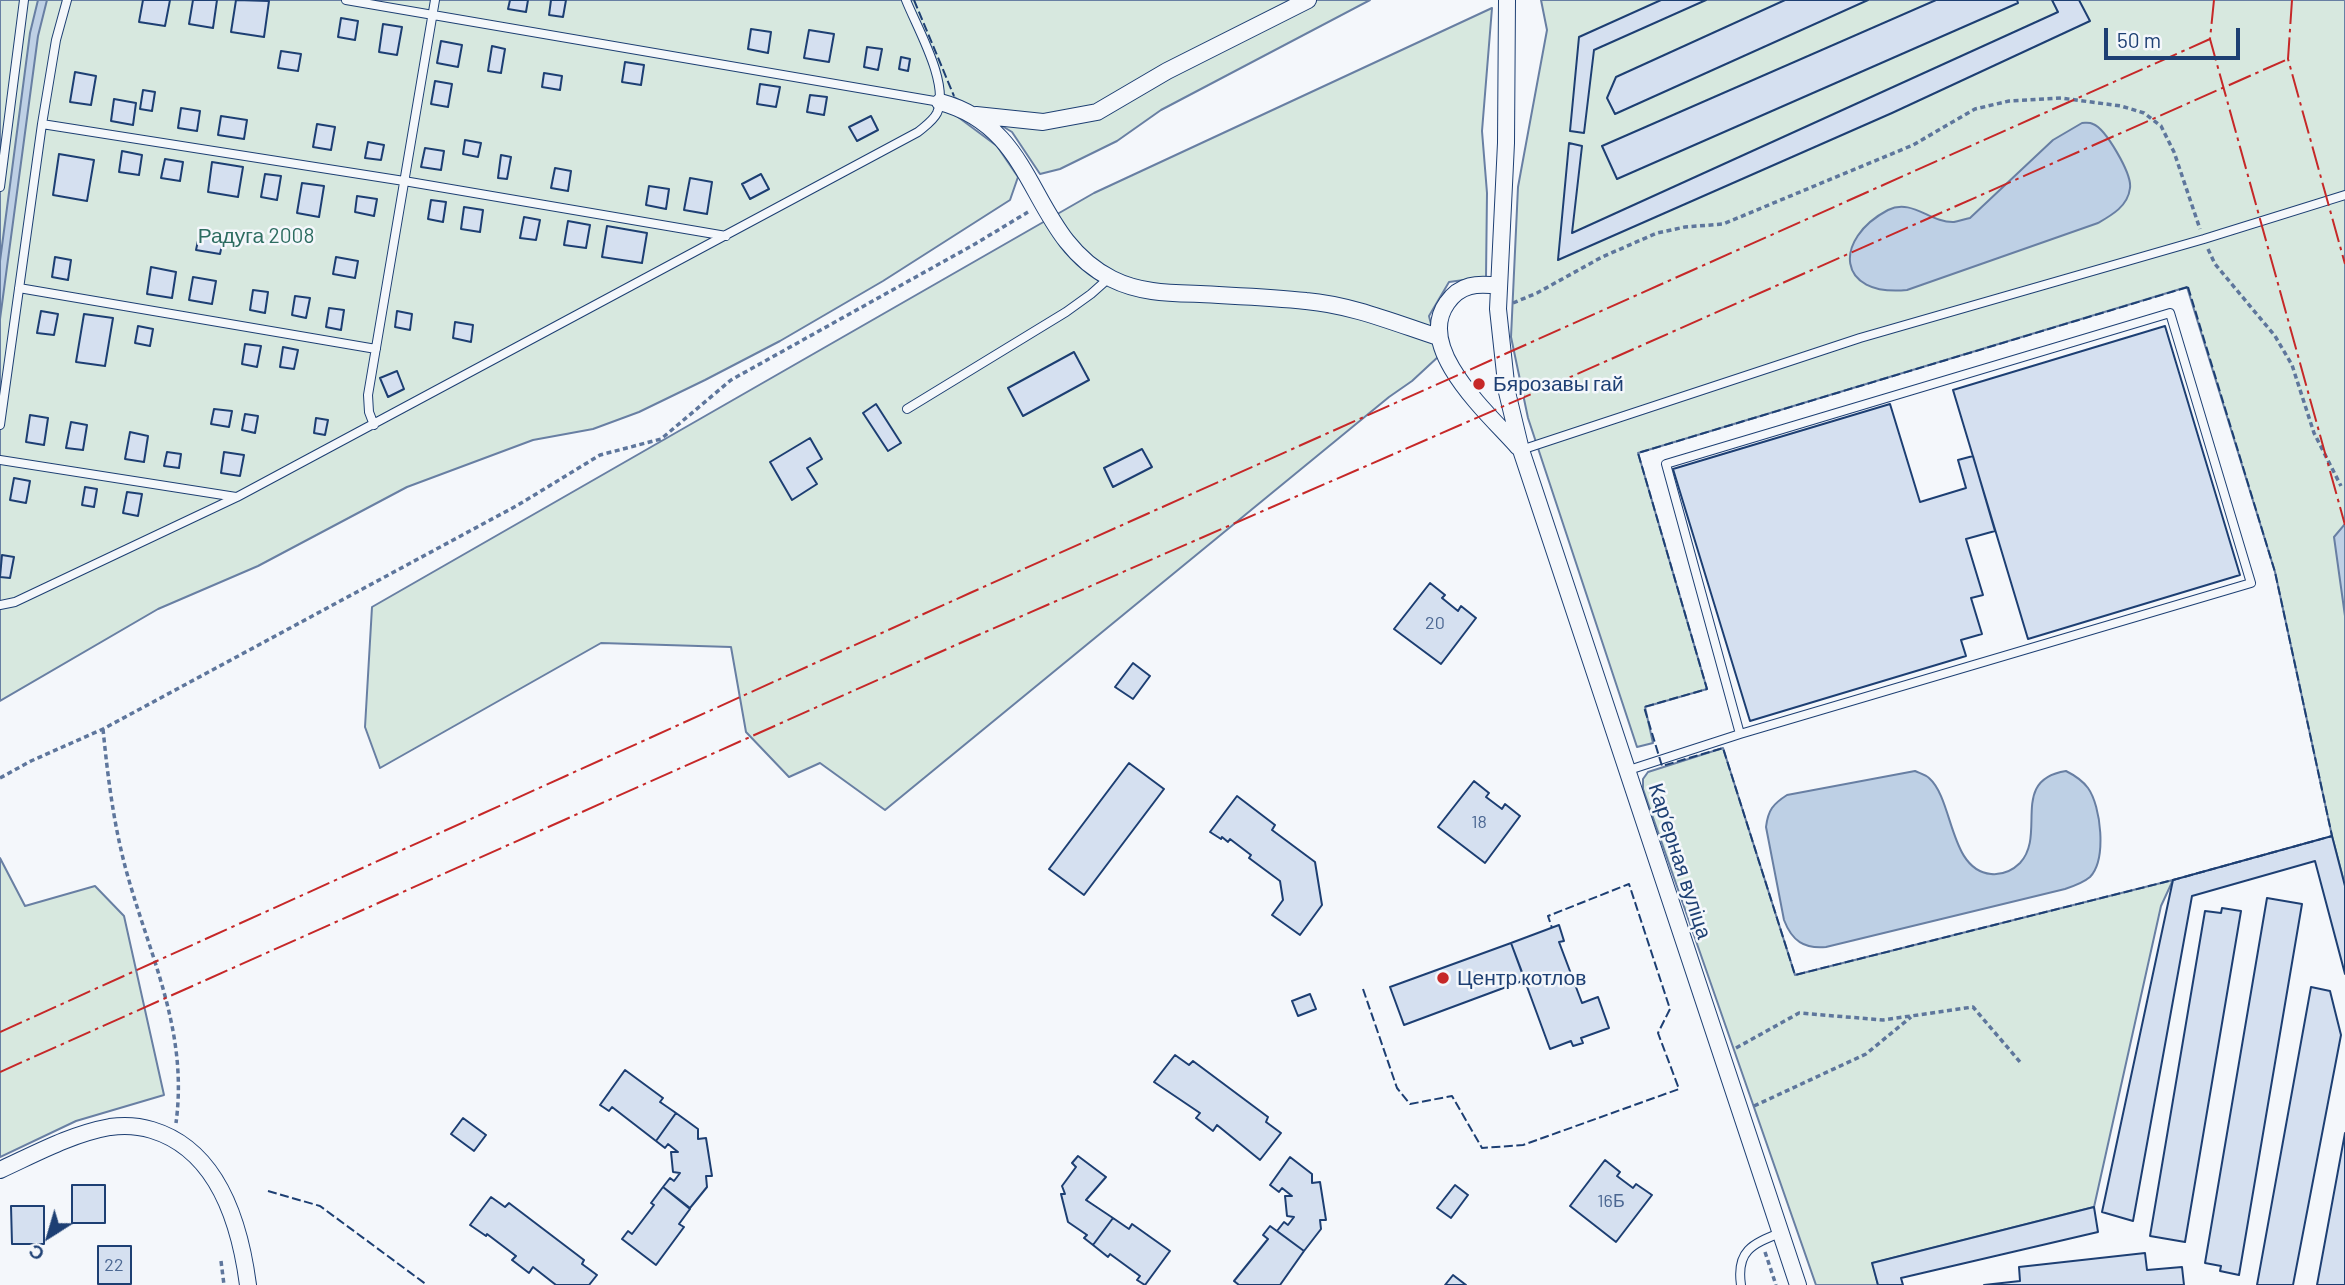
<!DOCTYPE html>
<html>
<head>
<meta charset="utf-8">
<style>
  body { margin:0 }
  #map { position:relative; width:2345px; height:1285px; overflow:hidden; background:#f4f7fb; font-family:Barlow,sans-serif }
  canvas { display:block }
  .north { position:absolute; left:14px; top:1201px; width:70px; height:70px; -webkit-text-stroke:5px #f4f7fb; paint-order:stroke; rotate:217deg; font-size:19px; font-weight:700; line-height:28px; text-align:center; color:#1d3f73 }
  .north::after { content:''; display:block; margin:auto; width:24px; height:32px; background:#1d3f73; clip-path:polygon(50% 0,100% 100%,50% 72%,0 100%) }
  .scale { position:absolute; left:2104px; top:28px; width:136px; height:32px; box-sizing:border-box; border:4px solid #1d3f73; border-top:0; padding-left:9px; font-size:21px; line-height:24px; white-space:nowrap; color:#1d3f73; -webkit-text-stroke:5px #f4f7fb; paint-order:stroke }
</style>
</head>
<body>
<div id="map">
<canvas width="2345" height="1285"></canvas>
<div class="north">С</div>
<div class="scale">50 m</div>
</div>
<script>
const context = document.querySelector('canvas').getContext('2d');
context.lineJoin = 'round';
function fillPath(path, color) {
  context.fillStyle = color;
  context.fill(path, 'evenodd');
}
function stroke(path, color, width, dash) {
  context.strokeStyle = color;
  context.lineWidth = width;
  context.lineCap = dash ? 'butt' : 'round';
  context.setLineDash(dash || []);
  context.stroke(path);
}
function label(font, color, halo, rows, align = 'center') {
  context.font = font + ' Barlow,sans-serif';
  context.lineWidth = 5;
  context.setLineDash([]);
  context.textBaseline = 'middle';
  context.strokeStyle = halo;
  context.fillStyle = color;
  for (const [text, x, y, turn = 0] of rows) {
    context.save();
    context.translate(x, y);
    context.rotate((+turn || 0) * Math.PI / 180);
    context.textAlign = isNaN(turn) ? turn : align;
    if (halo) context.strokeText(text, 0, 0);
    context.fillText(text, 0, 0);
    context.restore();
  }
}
const green = new Path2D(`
  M0 0H1370L1161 110 1117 141 1060 169 1040 174 1012 132 954 97 958 117 997 146 1018 177 1010 200 883 281 780 341 705 380 639 412 593 429 533 440 407 487 258 566 158 609 0 701Z
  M1541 0H2345V886L2332 836 2275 572 2187 287 1638 453 1707 689 1645 707 1653 743 1637 747 1528 418 1511 337 1518 187 1547 30Z
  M1492 8 1482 131 1487 193 1486 277 1449 282 1429 316 1439 356 1412 381 1389 397 885 810 820 763 789 777 746 732 731 647 601 643 380 768 365 727 372 607 1094 193Z
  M1723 748 1795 975 2173 880 2161 906 2094 1207 1873 1263 1878 1285H1816L1643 789V779L1648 772Z
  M0 858 25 906 95 886 124 916 164 1095 76 1121 0 1157Z`);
fillPath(green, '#d7e8df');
stroke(green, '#687fa3', 2);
const water = new Path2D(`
  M38 0H47L38 36 0 319V261L30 33Z
  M2082 123C2086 123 2089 122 2093 124 2106 129 2132 174 2130 188 2128 206 2112 215 2098 223L1907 290C1836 297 1833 239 1888 210 1912 198 1930 223 1954 222 1959 221 1965 219 1970 218L2053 140Z
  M2345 524V616L2334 537Z
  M1915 771C1919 773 1926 775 1929 778 1954 800 1949 870 1991 874 2002 875 2012 871 2020 863 2047 834 2009 780 2066 771 2074 775 2082 780 2088 788 2101 806 2107 859 2090 877 2083 883 2074 886 2065 889L1826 947C1804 949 1792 941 1784 920L1766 827C1768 810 1773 804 1787 795Z`);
fillPath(water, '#bed0e5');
stroke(water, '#687fa3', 2);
const building = new Path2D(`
  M143 0H170L165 26 139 22Z
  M193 0H217L213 28 189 24Z
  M236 0 269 1 264 37 231 32Z
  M510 0H528L526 12 508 9Z
  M551 0H566L563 17 549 15Z
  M1661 0H1706L1594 50 1584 133 1570 131 1579 37Z
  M1785 0H1868L1615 114 1607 98 1616 77Z
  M1936 0H2017L2018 3 1617 179 1602 146Z
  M2052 0H2079L2090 21 1892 113 1558 260 1569 143 1582 146 1572 233 2058 12Z
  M341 18 358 21 355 40 338 37Z
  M383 24 402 27 397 55 379 52Z
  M751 29 771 32 768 53 748 49Z
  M809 30 834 34 829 62 804 58Z
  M441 41 462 45 458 67 437 63Z
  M492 46 505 49 501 73 488 71Z
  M867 47 882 49 878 70 864 67Z
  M281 51 301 54 298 71 278 68Z
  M901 57 910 59 908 71 899 69Z
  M625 62 644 65 641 85 622 82Z
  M75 72 96 76 91 105 70 102Z
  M544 73 562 76 560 90 542 87Z
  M435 81 452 84 448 107 431 104Z
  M760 84 780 87 776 107 757 104Z
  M143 90 155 92 152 111 140 109Z
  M810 95 827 97 824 115 807 112Z
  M114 99 136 103 133 125 111 121Z
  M181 108 200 111 197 131 178 128Z
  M221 116 247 120 244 139 218 135Z
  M871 116 878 130 857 141 849 127Z
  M317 124 335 127 331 150 313 147Z
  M465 140 481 143 478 157 463 154Z
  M368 142 384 145 381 160 365 158Z
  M425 148 444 151 441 170 421 167Z
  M122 151 142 155 139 175 119 172Z
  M59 154 94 160 87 201 53 195Z
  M501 155 511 157 507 179 498 178Z
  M165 159 183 162 180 181 161 178Z
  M212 162 243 167 238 197 208 192Z
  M555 168 571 171 568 191 551 188Z
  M265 174 281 176 277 200 261 197Z
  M761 174 769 189 750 199 742 184Z
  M690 178 712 182 707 214 684 210Z
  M302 183 324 186 319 217 297 213Z
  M649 186 669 189 666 209 646 205Z
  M357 196 377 199 374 216 355 212Z
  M431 200 446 202 443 222 428 219Z
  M464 207 483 210 480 232 461 229Z
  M524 217 540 220 536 240 520 238Z
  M568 221 590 225 586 248 564 245Z
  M607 226 647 233 642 263 602 257Z
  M199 236 223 240 220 254 196 250Z
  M55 257 71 260 68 280 52 277Z
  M336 257 358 261 355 278 333 274Z
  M151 267 176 272 172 298 147 294Z
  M193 277 216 281 212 304 189 300Z
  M253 290 268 292 265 313 250 310Z
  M295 296 310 298 306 318 292 315Z
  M329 308 344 310 341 330 326 327Z
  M41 311 58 314 54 335 37 333Z
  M397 311 412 314 410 330 395 327Z
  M84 314 113 318 105 366 76 362Z
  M455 322 473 325 471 342 453 338Z
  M138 326 153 329 150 346 135 343Z
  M2165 326 2240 575 2028 639 1953 390Z
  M245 344 261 346 257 367 242 364Z
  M283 347 298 350 294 369 280 367Z
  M1074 352 1089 380 1023 416 1008 388Z
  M397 371 404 389 388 397 380 378Z
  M876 404 901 443 888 451 863 413Z
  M1890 404 1920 502 1966 488 1958 460 1973 456 1995 531 1966 539 1983 595 1971 598 1982 634 1961 640 1966 656 1750 721 1673 469Z
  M214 409 232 411 229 427 211 424Z
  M245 414 258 416 255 433 242 430Z
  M30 415 48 418 44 445 26 442Z
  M316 418 328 420 325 435 314 433Z
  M71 422 87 425 83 450 66 448Z
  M130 432 148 436 144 462 125 459Z
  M810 438 822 459 807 468 817 484 792 500 770 462Z
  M1142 449 1152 467 1113 487 1104 468Z
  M167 452 181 454 179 468 164 466Z
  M224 452 244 455 240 476 221 473Z
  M14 478 30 481 26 503 10 500Z
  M85 487 97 489 94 507 82 505Z
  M127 492 142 494 138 516 123 513Z
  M2 555 14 557 10 578 0 577Z
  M1430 583 1445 595 1442 598 1458 611 1461 606 1476 618 1441 664 1394 629Z
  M1133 663 1150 676 1133 699 1115 687Z
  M1129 763 1164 789 1084 895 1049 869Z
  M1474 781 1489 793 1486 797 1502 809 1505 804 1520 816 1485 863 1438 827Z
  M1237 796 1275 825 1272 830 1315 862 1322 905 1300 935 1272 915 1283 900 1280 881 1249 858 1251 855 1230 839 1228 842 1222 837 1221 839 1210 832Z
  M2332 836 2345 886V974L2315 861 2192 896 2133 1221 2102 1212 2173 880Z
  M2267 898 2302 904 2239 1275 2220 1271 2221 1266 2205 1263Z
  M2222 908 2241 911 2185 1242 2150 1236 2205 911 2221 913Z
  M1559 925 1564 941 1559 942 1582 1003 1598 997 1609 1028 1581 1038 1583 1043 1573 1046 1571 1041 1550 1049 1511 943Z
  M1511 943 1525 980 1404 1025 1390 987Z
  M2311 987 2330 991 2341 1035 2293 1285H2257Z
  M1310 994 1316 1009 1298 1016 1292 1001Z
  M1175 1055 1189 1065 1193 1061 1268 1117 1266 1122 1281 1133 1260 1160 1217 1125 1213 1131 1196 1118 1200 1113 1154 1082Z
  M625 1070 663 1098 660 1102 676 1113 656 1141 612 1107 609 1111 600 1105Z
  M676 1113 698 1129V1139L706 1138 712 1176H706L707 1187 690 1208 663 1187 670 1178 674 1181 680 1173 673 1172 671 1152H678L668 1144 665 1148 656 1141Z
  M463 1118 486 1135 474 1151 451 1134Z
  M2345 1133V1285H2317Z
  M1078 1156 1106 1177 1086 1200 1113 1218 1093 1245 1084 1238 1087 1235 1068 1222 1061 1194H1065L1062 1186 1076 1167 1072 1163Z
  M1290 1157 1312 1174V1183L1320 1182 1326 1220H1320L1321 1229 1304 1251 1277 1231 1284 1222 1288 1225 1294 1217 1287 1216 1285 1196H1292L1282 1188 1279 1192 1270 1185Z
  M1605 1160 1620 1172 1617 1176 1633 1188 1636 1184 1652 1195 1616 1242 1570 1206Z
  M72 1185H105V1223H72Z
  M1455 1185 1468 1195 1451 1218 1437 1208Z
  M663 1187 690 1209 679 1224 684 1227 656 1265 622 1239 628 1231 632 1234 654 1205 651 1203Z
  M491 1197 505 1207 509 1203 584 1260 582 1264 597 1275 589 1285H556L533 1267 529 1273 512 1260 516 1256 487 1234 486 1236 470 1225Z
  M11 1206H44V1244H12Z
  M2094 1207 2098 1232 1901 1278 1903 1285H1878L1872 1263Z
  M1113 1218 1129 1229 1132 1224 1170 1251 1145 1285 1137 1280 1140 1276 1110 1254 1108 1257 1093 1245Z
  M1270 1226 1304 1251 1280 1285H1239L1234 1281 1268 1239 1263 1235Z
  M98 1246H131V1284H98Z
  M2145 1253 2147 1270 2182 1267 2184 1285H1984L2020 1281 2019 1267Z
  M1453 1275 1466 1285H1445Z`);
fillPath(building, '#d5e0f0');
stroke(building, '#1d3f73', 2);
const service = new Path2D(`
  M346 0 940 102
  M42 124 404 181 726 236
  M0 187 24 0
  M19 288 376 349
  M907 409 1066 312 1091 294 1109 278
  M0 425 42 124 56 40 67 0
  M374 425 369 412 368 395 435 0
  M1521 450 1860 338 2204 239 2345 195
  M0 460 236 497
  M0 605 15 602 237 497 918 132C925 126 933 121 937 113 950 84 917 28 906 0
  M1629 770 1740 734 2251 583 2170 313 1666 464 1740 734
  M1741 1285C1736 1251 1752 1244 1780 1233`);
const minor = new Path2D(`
  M1507 0 1506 143 1498 309 1507 392 1521 450 1798 1285
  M940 102C1041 129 1027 236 1112 279 1140 293 1169 293 1200 294 1235 296 1271 297 1306 301 1352 305 1395 323 1438 337
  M976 115 1043 122 1097 112 1167 71 1308 0
  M1499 286C1477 283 1460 284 1447 303 1414 349 1490 415 1518 447
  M0 1170C35 1154 71 1134 110 1127 124 1125 139 1126 152 1130 218 1150 240 1224 248 1285`);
stroke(service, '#1d3f73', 10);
stroke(minor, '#1d3f73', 18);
stroke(new Path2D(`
  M2208 249 2215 264 2275 336 2292 365 2314 433 2341 486
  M1513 303 1537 293 1602 257 1657 233 1685 227 1723 224 1913 145 1975 109 2009 101 2061 98 2121 106 2144 113 2161 126 2174 152 2200 229
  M103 729C108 779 114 828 128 877 152 961 188 1033 176 1123
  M0 778 31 761 103 729 518 505 600 455 661 439 731 380 975 244 1028 212
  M1736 1048 1799 1013 1883 1020 1973 1007 2020 1062
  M1754 1106 1866 1054 1911 1017
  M1765 1252 1776 1285
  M221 1261 224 1285`), '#5e769c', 3.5, [5, 3.5]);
stroke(service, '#f4f7fb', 8);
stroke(minor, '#f4f7fb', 16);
stroke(new Path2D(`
  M914 0 954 96
  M2188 287 2275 572 2332 836 2173 880 1795 975 1723 748 1662 766 1644 707 1707 689 1638 453Z
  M1363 989 1397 1088 1410 1104 1452 1096 1482 1148 1523 1145 1679 1089 1658 1033 1670 1009 1629 884 1548 916 1552 928
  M268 1191 320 1206 427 1285`), '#1d3f73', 2, [9, 3.5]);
stroke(new Path2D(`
  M2214 0 2210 39 2345 525
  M2292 0 2288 59 2345 264
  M0 1032 970 593 2210 39
  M0 1072 976 636 1575 375 2288 59`), '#c62828', 2, [24, 5, 3.5, 5]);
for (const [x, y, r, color] of [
  [1479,384,7,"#c62828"],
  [1443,978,7,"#c62828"]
]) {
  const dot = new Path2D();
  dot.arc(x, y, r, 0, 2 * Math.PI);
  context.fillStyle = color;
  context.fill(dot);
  stroke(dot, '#f4f7fb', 2.5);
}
label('18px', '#4b6792', null, [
  ["20",1435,623],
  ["18",1479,822],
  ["16Б",1611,1201],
  ["22",114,1265]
]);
label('21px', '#2c6c60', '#f4f7fb', [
  ["Радуга 2008",256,236]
]);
label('21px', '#1d3f73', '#f4f7fb', [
  ["Бярозавы гай",1493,384],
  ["Центр котлов",1457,978]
], 'left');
label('21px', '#1d3f73', '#f4f7fb', [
  ["Карʼерная вуліца",1680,861,72]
]);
</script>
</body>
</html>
